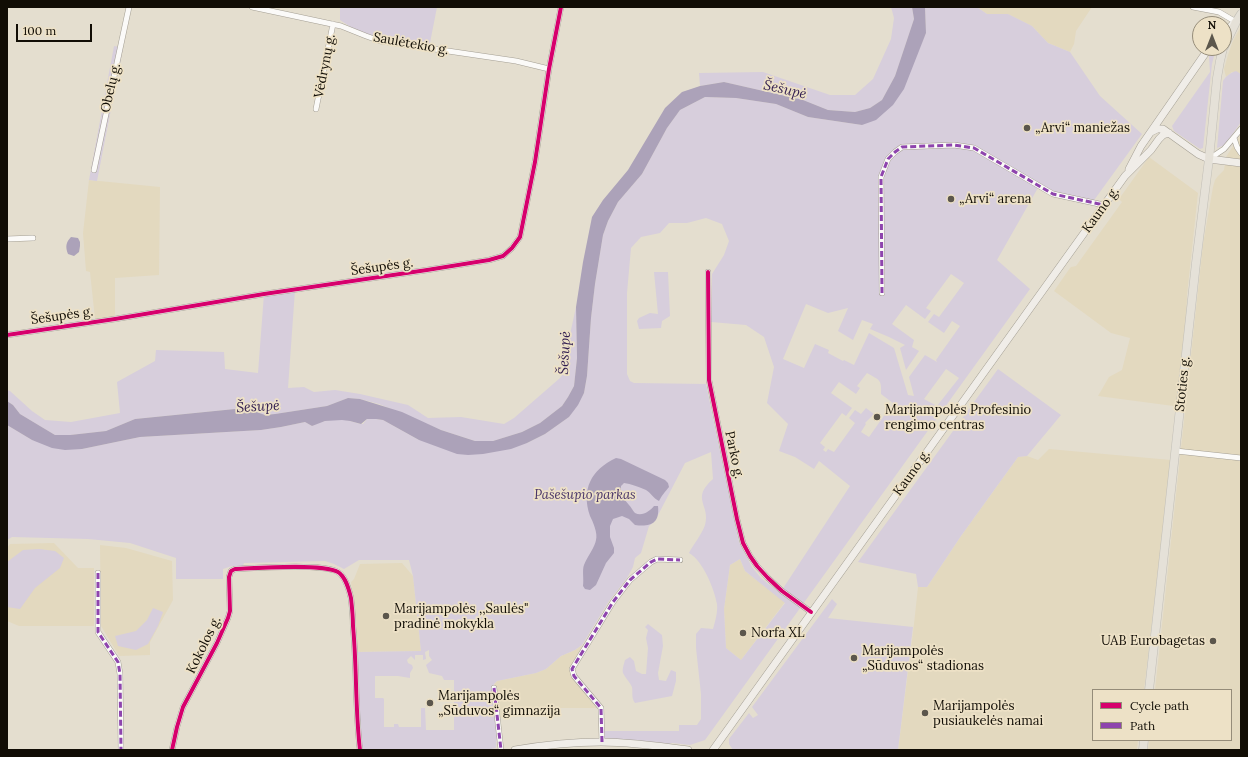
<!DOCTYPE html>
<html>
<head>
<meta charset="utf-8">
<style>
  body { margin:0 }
  #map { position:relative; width:1248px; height:757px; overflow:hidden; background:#e4decf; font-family:Lora,serif }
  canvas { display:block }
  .frame { position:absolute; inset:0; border:8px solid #110d05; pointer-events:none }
  .legend { position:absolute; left:1092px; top:689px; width:140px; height:52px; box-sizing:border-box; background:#ede1c6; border:1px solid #958c79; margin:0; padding:5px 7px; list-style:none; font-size:12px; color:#110d05 }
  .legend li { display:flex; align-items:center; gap:8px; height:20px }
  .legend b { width:20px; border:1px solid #958c79 }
  .north { position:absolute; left:1192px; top:16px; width:40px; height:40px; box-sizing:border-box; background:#ede1c6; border:1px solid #958c79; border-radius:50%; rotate:0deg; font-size:11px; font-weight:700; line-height:16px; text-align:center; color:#110d05 }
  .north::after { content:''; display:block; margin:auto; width:14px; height:18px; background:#5b564c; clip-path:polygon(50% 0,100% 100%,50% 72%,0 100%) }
  .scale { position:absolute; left:16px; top:24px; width:76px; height:18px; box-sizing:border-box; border:2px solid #110d05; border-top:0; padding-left:5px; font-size:12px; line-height:14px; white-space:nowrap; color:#110d05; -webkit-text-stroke:3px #ede1c6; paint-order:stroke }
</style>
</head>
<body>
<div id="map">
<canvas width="1248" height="757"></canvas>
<div class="frame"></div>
<ul class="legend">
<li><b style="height:5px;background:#d6006c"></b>Cycle path</li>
<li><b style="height:5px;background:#8e44ad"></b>Path</li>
</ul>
<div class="north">N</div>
<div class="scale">100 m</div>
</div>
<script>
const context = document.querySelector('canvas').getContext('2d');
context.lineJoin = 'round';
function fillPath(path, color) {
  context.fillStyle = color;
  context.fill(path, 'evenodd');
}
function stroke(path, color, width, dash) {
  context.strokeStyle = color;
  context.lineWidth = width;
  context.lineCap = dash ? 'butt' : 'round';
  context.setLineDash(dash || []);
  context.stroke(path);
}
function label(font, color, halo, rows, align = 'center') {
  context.font = font + ' Lora,serif';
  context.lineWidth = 3.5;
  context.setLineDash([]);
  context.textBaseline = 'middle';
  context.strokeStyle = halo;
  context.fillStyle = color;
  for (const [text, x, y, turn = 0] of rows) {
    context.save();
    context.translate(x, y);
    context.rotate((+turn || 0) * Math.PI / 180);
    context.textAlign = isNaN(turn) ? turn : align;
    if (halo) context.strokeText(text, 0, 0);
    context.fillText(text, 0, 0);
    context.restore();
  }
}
fillPath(new Path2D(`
  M977 7H1092L1076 31 1074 44 1070 52 1048 43 1032 26 1008 14H987Z
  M1240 28H1241V74L1232 72 1226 77 1224 69 1228 55 1232 43Z
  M1241 134V750H1148L1149 740H1231V690H1155L1203 244 1213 187 1215 180 1218 176 1224 170 1226 157Z
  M1149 157 1198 193 1187 295 1185 364 1181 407 1098 396 1109 377 1122 370 1130 338 1111 333 1054 291 1070 268 1071 267 1076 266 1122 202 1119 199Z
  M89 180 160 187 159 275 115 278V319H95L90 272 86 271 83 233Z
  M1049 449 1171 460 1144 690H1093V740H1138L1137 750H898L914 624 918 587H927L961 536 1018 457 1027 456 1038 460Z
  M54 543 78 568H94V626H19L7 621V548L10 544Z
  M100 545 126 548 172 561 173 600 150 642V655L119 656 101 626Z
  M740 559 745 571 785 602 741 660 726 648 724 609 730 565Z
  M402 563 413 576 421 651 358 652 351 582 354 579 360 564Z
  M582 645 573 673 601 708H549L498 718 494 684 497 681 536 673 546 669 561 656 575 650Z`), '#e3d9bf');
fillPath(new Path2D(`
  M340 7H437L429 48 369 39 340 20Z
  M891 7H912L914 19 895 76 882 100 870 108 855 112 828 110 803 100 724 82 700 86 699 73 763 72 830 95H855L873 79 891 39 894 18Z
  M925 7H977L987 14H1008L1032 26 1048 43 1070 52 1100 96 1142 134 1092 203 1053 194 1039 186 997 260 1030 289 705 740 690 745 672 743 662 746 602 742 603 731H679V725H697L701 719V694L696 648V634L701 628 713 629C715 622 718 612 717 604 714 588 703 561 689 553 693 545 702 534 705 525 711 505 690 499 713 479L711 452 685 463 655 521 649 526 641 553 635 558 633 567 627 578 609 601 582 645 575 650 561 656 546 669 536 673 497 681 494 684 498 718 496 748 485 750H362L354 634H356L358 652 421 651 413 576 409 560H359L344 569 334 564 325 561 244 563 243 566H232L223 569V579H176V558L130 543 88 539 12 537 7 540V425L32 440 82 449 140 437 261 430 281 427 305 422 312 426C322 420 338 418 350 421 355 422 358 424 363 424L367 419H376L383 420 419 440 527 443 545 434 569 417 584 393 587 376 591 318 595 284 603 235 608 221 618 202 642 174 667 128 680 110 705 97 736 98 776 104 808 117 862 125 913 62 926 33ZM706 218 722 224 729 241 724 255 712 274 711 322 746 325 764 337 774 367 767 403 788 424 779 451 795 457 814 469 819 461 850 486 780 593 761 578 752 567 739 542 706 384 634 383 630 381 627 374V293L631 248 641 237 660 233 669 223H687ZM951 274 964 283 939 317 934 314 928 322 944 333 952 321 960 326 936 360 937 362 925 355 909 377 914 396 908 395 894 348 869 333 854 365 844 360 843 361 828 353 829 350 815 344 804 368 783 359 806 304 828 313 848 308 838 331 853 340 862 320 873 324 870 329 889 337 905 345 900 348 906 370 919 351 912 347 914 340 892 324 906 305 925 319 931 311 926 308ZM946 369 959 378 937 406 924 399ZM867 373C879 380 882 379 881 394L893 403 869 437 861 432 866 424 865 423 874 414 866 408 861 414 855 410 849 418 855 423 834 452 828 449 826 452 823 450 825 447 820 443 842 413 846 416 852 408 831 393 839 382 856 394 860 388 857 386ZM740 559 745 571 785 603 741 660 726 648 724 609 730 565ZM429 650V656L432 660 426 665 429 673 442 676 444 680H454V730H426L425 708H421V727H399L398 724H394V727H384V699L383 698H375V676H398L410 678V673L413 668 412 665 408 663 407 660 411 656 415 660V655H423V660L426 659 425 652Z
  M114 46 123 48 97 181 89 180Z
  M1213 48H1216L1212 64 1203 148 1200 149 1174 131 1172 126 1210 72 1209 56Z
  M1236 71 1241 74V122L1225 145 1217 148 1223 81C1226 76 1230 73 1236 71Z
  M654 272H668L670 316 662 321 661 328 639 329 637 321 639 318 650 313 658 314Z
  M295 290 288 388 304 387 314 392 335 390 360 394 408 405 428 418 461 417 504 424 514 418 560 378 567 368 569 339 576 307 577 358 574 386 568 397 562 406 540 423 522 432 493 441H475L441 430 379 404 360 399 348 398 327 406 275 414 265 415 245 408 135 419 106 431 70 435H55L20 414 13 405 7 401V390L10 391 32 411 45 420 71 422 120 413 117 382 155 361 156 350 224 352 225 369 258 373 264 294Z
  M998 369 1061 415 1027 456 1018 457 961 536 927 587H918L916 574 858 562Z
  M39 549 55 551 64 558 60 568 35 588 20 609 7 607V562L23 550Z
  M832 599 837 604 828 618 913 627 898 750H733L729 744V739L749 713 753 718 758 715 752 707Z
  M153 608 163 612 158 626 148 644 136 650 118 646 115 636 136 631 147 620Z
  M648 624 662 635 663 646 658 673 659 680 666 681 671 670 676 672V681L672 696 635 703C631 698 633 692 632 687 630 682 625 678 623 673 622 669 624 664 625 660L630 657 634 661 636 671 642 674H646L648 648 646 638 648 630 645 627Z`), '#d7cedc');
fillPath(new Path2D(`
  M912 7H925L926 33 904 89 893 105 876 120 862 125 808 117 776 104 736 98 705 97 680 110 667 128 642 174 618 202 608 221 603 235 595 284 591 318 587 376 584 393 578 405 569 417 545 434 527 443 511 449 483 454 468 455 457 454 419 440 383 420 376 419H367L361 424 350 421 342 420 325 421 312 426 305 422 281 427 261 430 140 437 82 449 65 450 52 448 32 440 7 425V401L13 405 20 414 55 435H70L106 431 135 419 245 408 265 415 275 414 327 406 348 398 360 399 402 412 441 430 475 441H493L522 432 540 423 562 406 568 397 574 386 577 358 576 307 583 262 592 217 603 200 628 170 665 108 682 92 700 86 724 82 803 100 828 110 855 112 870 108 882 100 895 76 914 19Z
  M71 237 78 238 80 242V246L79 252 74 256 68 254C65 247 66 242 71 237Z
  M616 458 621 459 665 480 668 483 669 487C665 492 662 495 659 501 653 498 651 493 646 490 639 487 631 484 624 483L621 486C620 494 624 499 629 505 631 507 633 511 635 513 642 517 650 511 654 506H658C660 524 650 527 635 525L629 519 622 516 613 519 610 526V537L614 548V553L606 563 596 585 590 590 585 589 583 586C584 579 582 570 584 565 587 557 595 547 596 540 598 533 593 522 590 516 581 489 591 470 616 458Z`), '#aca2b9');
const street = new Path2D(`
  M252 7 341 26 366 36 380 41 516 61 549 69
  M1193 7 1219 12 1236 22
  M316 109 333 24
  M1234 138 1237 147 1241 153
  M1209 159 1224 149 1241 129
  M94 170 129 7
  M7 239 33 238
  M708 272 709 380 737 519 743 543 750 556 757 566 768 578 782 591 811 612
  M882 293 881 177 888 159 895 152 902 147 954 145 974 148 1053 194 1104 205
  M7 335 115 319 264 294 427 270 489 260 503 256 512 248 520 237 535 162 549 69 561 7
  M1176 451 1241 458
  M98 573V632L118 662 120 674 121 750
  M494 688 501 750
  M602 742 601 708 574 676 572 669 613 602 630 580 651 562 657 559 680 560
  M172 750 177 727 183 707 217 643 228 618 230 611 229 577 231 571 235 569C256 568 323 563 338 572 346 577 349 590 351 598 352 607 353 617 353 626 357 667 355 709 360 750`);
const secondary = new Path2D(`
  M1224 33 1235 22
  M1151 132 1157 129H1163L1198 154 1209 159 1241 163
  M1129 169 1141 146 1209 48
  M515 750C544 745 572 742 601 742 630 742 659 746 688 750
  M713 750 1107 201 1125 176 1151 150 1159 139 1163 135 1169 133`);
const primary = new Path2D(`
  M1224 47 1236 22 1241 14
  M1149 690 1196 263 1209 159 1217 78 1220 61 1223 48
  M1143 750 1144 740`);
stroke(street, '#a49f94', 6);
stroke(secondary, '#a49f94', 8);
stroke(primary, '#c1beb7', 9);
stroke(street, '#fbfaf8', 5);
stroke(secondary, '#f0ede8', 7);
stroke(primary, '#e5e1d8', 8);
stroke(new Path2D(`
  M882 293 881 177 888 159 895 152 902 147 954 145 974 148 1053 194 1104 205
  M98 573V632L118 662 120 674 121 750
  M494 688 501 750
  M602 742 601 708 574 676 572 669 613 602 630 580 651 562 657 559 680 560`), '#8e44ad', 3, [6, 3]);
stroke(new Path2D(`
  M708 272 709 380 737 519 743 543 750 556 757 566 768 578 782 591 811 612
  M7 335 115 319 264 294 427 270 489 260 503 256 512 248 520 237 535 162 549 69 561 7
  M172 750 177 727 183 707 217 643 228 618 230 611 229 577 231 571 235 569C256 568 323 563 338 572 346 577 349 590 351 598 352 607 353 617 353 626 357 667 355 709 360 750`), '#d6006c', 4);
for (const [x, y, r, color] of [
  [1027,128,4,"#5b564c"],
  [951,199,4,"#5b564c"],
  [877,417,4,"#5b564c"],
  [386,616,4,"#5b564c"],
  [743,633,4,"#5b564c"],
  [1213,641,4,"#5b564c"],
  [854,658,4,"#5b564c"],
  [430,703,4,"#5b564c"],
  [925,713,4,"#5b564c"]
]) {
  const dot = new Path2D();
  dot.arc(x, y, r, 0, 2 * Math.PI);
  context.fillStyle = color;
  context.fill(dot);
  stroke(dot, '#ede1c6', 1.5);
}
label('13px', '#110d05', '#ede1c6', [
  ["Saulėtekio g.",411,44,10],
  ["Vėdrynų g.",325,66,-79],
  ["Obelų g.",111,88,-77],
  ["Kauno g.",1101,210,-54],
  ["Šešupės g.",382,267,-8],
  ["Šešupės g.",62,316,-8],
  ["Stoties g.",1183,384,-84],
  ["Parko g.",734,455,78],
  ["Kauno g.",912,473,-54],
  ["Kokolos g.",204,645,-64]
]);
label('13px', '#110d05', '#ede1c6', [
  ["„Arvi“ maniežas",1035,128],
  ["„Arvi“ arena",959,199],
  ["Marijampolės Profesinio",885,410],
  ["rengimo centras",885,425],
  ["Marijampolės ,,Saulės\"",394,609],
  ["pradinė mokykla",394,624],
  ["Norfa XL",751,633],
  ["UAB Eurobagetas",1205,641,"right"],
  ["Marijampolės",862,651],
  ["„Sūduvos“ stadionas",862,666],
  ["Marijampolės",438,696],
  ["„Sūduvos“ gimnazija",438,711],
  ["Marijampolės",933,706],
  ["pusiaukelės namai",933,721]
], 'left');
label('italic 13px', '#473368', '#ede1c6', [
  ["Pašešupio parkas",585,495]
]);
label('italic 14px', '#311d50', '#ede1c6', [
  ["Šešupė",785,90,13],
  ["Šešupė",565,353,-87],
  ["Šešupė",258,407,-3]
]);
</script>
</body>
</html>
